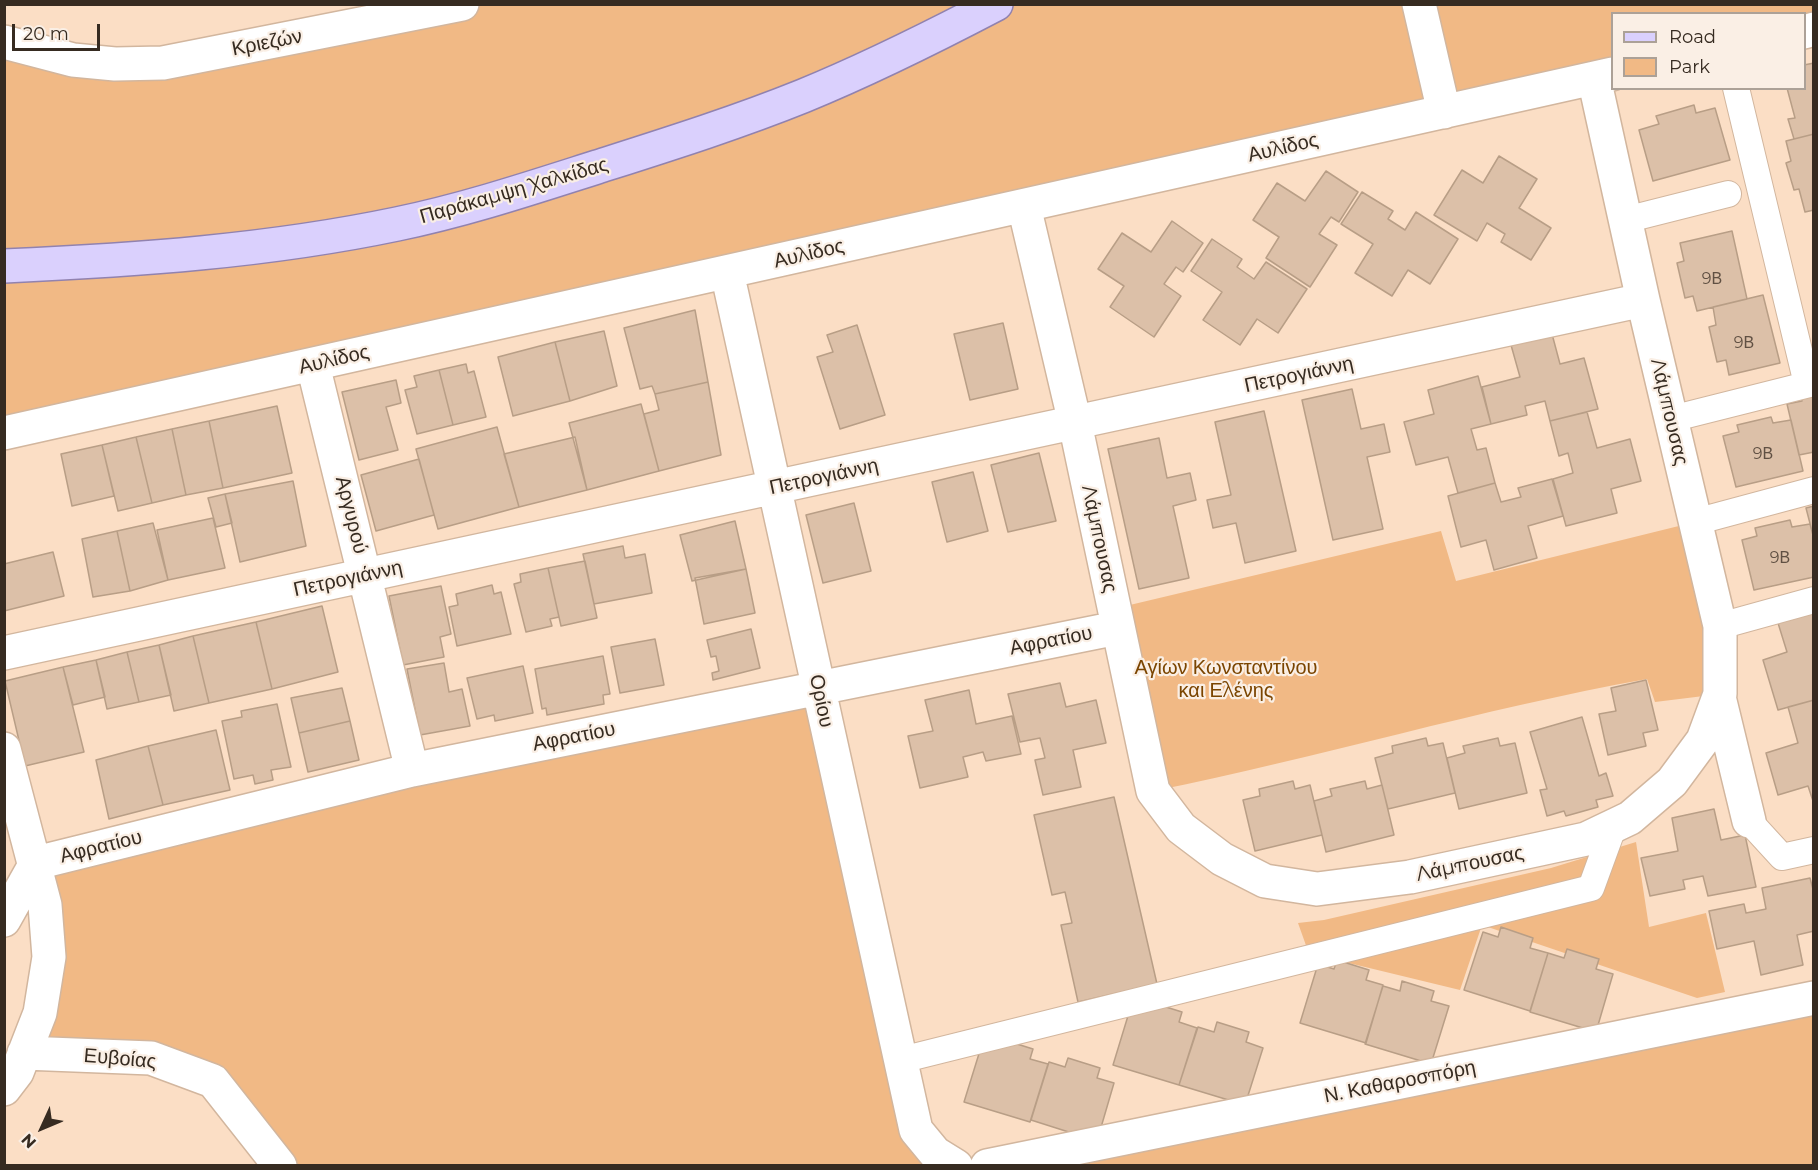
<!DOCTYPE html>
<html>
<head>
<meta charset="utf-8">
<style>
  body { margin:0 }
  #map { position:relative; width:1818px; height:1170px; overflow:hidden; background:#fbdec5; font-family:Montserrat,sans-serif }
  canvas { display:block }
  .frame { position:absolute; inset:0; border:6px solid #362b21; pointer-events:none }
  .legend { position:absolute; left:1611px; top:12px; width:195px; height:78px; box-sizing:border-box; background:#faefe5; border:2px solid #aca197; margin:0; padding:8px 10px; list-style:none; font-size:18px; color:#362b21 }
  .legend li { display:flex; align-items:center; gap:12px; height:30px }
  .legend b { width:30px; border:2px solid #aca197 }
  .north { position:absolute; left:12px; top:1098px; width:60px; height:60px; -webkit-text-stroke:4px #faefe5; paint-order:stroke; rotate:226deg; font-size:16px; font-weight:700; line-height:24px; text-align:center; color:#362b21 }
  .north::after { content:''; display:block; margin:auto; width:21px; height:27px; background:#362b21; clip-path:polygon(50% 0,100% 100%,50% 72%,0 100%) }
  .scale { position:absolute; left:12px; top:24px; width:88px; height:27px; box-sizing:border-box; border:3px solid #362b21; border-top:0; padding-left:8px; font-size:18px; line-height:21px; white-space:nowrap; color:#362b21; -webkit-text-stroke:4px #faefe5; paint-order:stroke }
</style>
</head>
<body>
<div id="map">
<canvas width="1818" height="1170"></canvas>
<div class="frame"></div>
<ul class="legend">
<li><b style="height:8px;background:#dad0fd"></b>Road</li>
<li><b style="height:16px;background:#f1b985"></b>Park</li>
</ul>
<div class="north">N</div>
<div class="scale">20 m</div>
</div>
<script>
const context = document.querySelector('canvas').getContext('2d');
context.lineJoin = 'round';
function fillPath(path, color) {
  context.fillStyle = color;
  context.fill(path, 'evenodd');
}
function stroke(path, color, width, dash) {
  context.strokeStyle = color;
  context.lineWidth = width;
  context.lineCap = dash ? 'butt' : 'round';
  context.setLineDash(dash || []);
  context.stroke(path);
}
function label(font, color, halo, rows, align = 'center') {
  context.font = font + ' Montserrat,sans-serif';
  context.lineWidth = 4.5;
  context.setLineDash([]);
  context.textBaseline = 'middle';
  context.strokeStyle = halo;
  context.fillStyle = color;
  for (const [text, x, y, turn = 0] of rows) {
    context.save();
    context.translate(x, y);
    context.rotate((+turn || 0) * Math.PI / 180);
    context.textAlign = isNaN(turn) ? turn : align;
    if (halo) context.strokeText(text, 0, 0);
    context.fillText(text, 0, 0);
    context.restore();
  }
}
fillPath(new Path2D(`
  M462 4 1814 5 1813 29 1805 32 1804 14H1612V74L5 433 4 42 73 60Z
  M1695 522 1720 694 1655 702 1647 679C1480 709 1318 758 1153 791L1113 609 1441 531 1456 581Z
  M819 689 916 1130 956 1165H280L213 1081 24 1053 40 1013 36 863Z
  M1636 842 1649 927 1706 913 1725 992 1697 998 1482 925 1460 990 1328 958 1313 965 1298 923 1324 920 1551 868Z
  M1813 998V1165H987Z`), '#f1b985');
const building = new Path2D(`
  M1814 63V134L1794 139 1788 119 1795 118 1787 88H1804V65Z
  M1694 105 1696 113 1715 108 1730 160 1653 181 1639 130 1659 124 1656 116Z
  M1814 134V210L1805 212 1799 189 1794 190 1786 163 1791 161 1786 141Z
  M1499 156 1537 179 1519 208 1551 228 1531 260 1501 242 1505 234 1487 223 1477 241 1434 215 1462 170 1483 183Z
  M1326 171 1358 192 1339 222 1331 217 1319 234 1337 245 1310 287 1266 258 1279 237 1253 220 1277 183 1305 201Z
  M1362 192 1393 211 1388 219 1405 230 1416 212 1458 239 1430 284 1408 270 1392 296 1355 273 1373 244 1341 224Z
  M1172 221 1203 243 1183 272 1176 267 1164 284 1181 296 1154 337 1110 307 1124 286 1098 269 1122 233 1151 252Z
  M1732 231 1747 299 1697 311 1693 296 1685 298 1677 263 1684 261 1680 243Z
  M1212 239 1242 259 1237 267 1254 279 1266 262 1307 289 1278 333 1257 319 1240 345 1203 320 1222 292 1191 271Z
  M1763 295 1780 363 1729 375 1726 360 1717 362 1709 327 1716 325 1713 307Z
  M695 310 708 382 655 394 652 386 640 389 624 328Z
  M1003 323 1018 389 970 400 954 334Z
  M857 325 885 415 840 429 817 357 833 352 827 335Z
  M604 331 617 386 570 401 555 342Z
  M1552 334 1560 364 1584 358 1598 409 1550 421 1545 401 1525 406 1527 415 1491 424 1482 387 1520 377 1511 345Z
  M555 342 570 401 513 416 498 357Z
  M466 364 468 373 474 371 486 417 453 425 439 370Z
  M439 370 453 425 417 434 405 390 417 387 414 376Z
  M1478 376 1491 424 1471 429 1477 450 1486 448 1495 483 1458 493 1448 457 1416 465 1404 422 1434 414 1428 390Z
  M396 380 401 403 386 407 398 450 359 460 342 392Z
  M708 382 721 455 659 471 644 414 659 410 655 394Z
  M1352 389 1361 429 1384 424 1390 452 1367 457 1383 529 1333 540 1302 400Z
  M1814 390V452L1799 455 1787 404 1802 401 1801 393Z
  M641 404 659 471 587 490 569 423Z
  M277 406 292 473 223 488 209 421Z
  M1264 411 1296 551 1245 563 1236 523 1213 528 1207 500 1231 495 1215 422Z
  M1587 412 1597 448 1630 439 1641 481 1611 489 1617 513 1566 526 1553 479 1573 473 1568 453 1559 456 1550 421Z
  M1771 417 1773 423 1791 420 1803 471 1736 487 1723 436 1739 432 1737 425Z
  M209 421 223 488 186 495 172 429Z
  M497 427 519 507 438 529 416 449Z
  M172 429 186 495 152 503 136 437Z
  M136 437 152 503 118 511 102 445Z
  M575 437 587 490 519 507 504 454Z
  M1159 438 1167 478 1190 473 1196 500 1173 506 1189 578 1139 589 1108 449Z
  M102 445 114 496 72 506 61 454Z
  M1039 453 1056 521 1008 532 991 465Z
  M419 459 434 515 376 531 361 475Z
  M973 472 988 531 947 542 932 482Z
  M1552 479 1563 516 1528 526 1537 558 1494 570 1486 540 1461 547 1448 496 1495 483 1501 502 1521 497 1518 488Z
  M293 481 306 546 240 562 225 494Z
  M225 494 232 523 216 527 208 498Z
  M854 503 871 571 823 583 806 515Z
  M1814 506V539L1806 508Z
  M213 518 225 568 168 580 157 530Z
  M1790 520 1792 527 1810 524 1814 539V577L1754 590 1742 540 1757 536 1755 528Z
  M735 521 746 569 692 581 680 535Z
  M153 523 168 580 130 591 117 531Z
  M117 531 130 591 93 597 82 539Z
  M623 546 625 558 645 554 652 593 594 604 583 554Z
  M53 552 64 596 4 611V564Z
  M585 561 597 618 561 626 548 568Z
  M548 568 559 617 550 619 552 626 526 632 514 584 521 582 520 574Z
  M746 569 755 613 704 624 695 578Z
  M492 585 494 594 501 592 511 634 457 646 449 607 458 605 456 594Z
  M441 586 451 634 440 637 444 657 403 665 389 596Z
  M322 606 338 672 272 689 256 622Z
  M1814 612V700L1778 710 1763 660 1787 652 1778 623Z
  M256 622 272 689 209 703 193 636Z
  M751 629 760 668 713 680 712 673 719 671 716 656 711 657 707 640Z
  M193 636 209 703 174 711 159 645Z
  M655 639 664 685 620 693 611 647Z
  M159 645 171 695 139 702 127 652Z
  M127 652 139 702 107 709 96 660Z
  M603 656 610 694 603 695 604 704 547 715 546 708 542 709 535 669Z
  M96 660 105 697 73 705 63 667Z
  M444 663 449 692 462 689 470 726 420 735 407 669Z
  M523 666 533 713 495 721 494 715 477 719 467 678Z
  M63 667 84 752 25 766 5 681Z
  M1646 680 1658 730 1643 733 1646 746 1608 755 1599 714 1616 711 1611 688Z
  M1060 683 1066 707 1096 700 1106 743 1073 750 1081 787 1043 795 1035 760 1045 758 1040 738 1020 742 1008 694Z
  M342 688 350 721 299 733 291 698Z
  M969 690 976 724 1012 716 1021 754 986 761 983 752 963 757 968 777 920 788 908 736 933 731 925 700Z
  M1814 700V804L1808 786 1778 795 1766 753 1798 743 1788 707Z
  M277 704 291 767 271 770 273 780 255 784 253 775 234 779 222 721 242 717 241 711Z
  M1582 717 1599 776 1606 773 1613 796 1596 800 1598 807 1566 816 1564 811 1547 816 1540 790 1547 789 1530 732Z
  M350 721 359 760 308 772 299 733Z
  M216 730 230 790 163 805 148 746Z
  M1426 738 1428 746 1443 743 1455 793 1388 809 1375 758 1393 753 1392 746Z
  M1498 738 1500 746 1515 743 1527 793 1459 809 1447 758 1465 753 1463 746Z
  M148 746 163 805 109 819 96 760Z
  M1293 781 1295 789 1310 785 1322 835 1255 851 1243 800 1260 796 1259 789Z
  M1365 781 1367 789 1382 785 1394 835 1326 852 1314 801 1332 796 1330 789Z
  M1114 797 1157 984 1078 1002 1061 925 1072 923 1065 892 1052 895 1034 815Z
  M1714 809 1721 840 1745 835 1756 887 1708 896 1703 876 1683 880 1685 889 1650 896 1641 858 1678 851 1672 818Z
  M1810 878 1814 893V931L1797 935 1803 965 1761 975 1754 941 1717 949 1709 911 1744 904 1746 913 1766 909 1762 888Z
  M1501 927 1533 938 1530 948 1548 953 1530 1011 1464 990 1483 932 1498 937Z
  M1567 949 1599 959 1596 969 1613 974 1596 1032 1530 1012 1548 953 1564 958Z
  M1337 960 1369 970 1366 980 1383 985 1366 1043 1300 1023 1318 964 1334 969Z
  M1402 981 1434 991 1431 1001 1449 1006 1431 1064 1365 1044 1383 986 1400 991Z
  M1150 1002 1182 1012 1179 1022 1197 1028 1179 1085 1113 1065 1131 1006Z
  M1217 1022 1249 1032 1246 1042 1263 1048 1245 1105 1179 1085 1198 1027 1214 1032Z
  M1001 1039 1033 1049 1030 1059 1048 1064 1030 1122 964 1102 982 1044Z
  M1068 1058 1100 1068 1097 1078 1114 1083 1097 1141 1031 1120 1049 1062 1065 1067Z`);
fillPath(building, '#dcc0a8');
stroke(building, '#b89e86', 1.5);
const pedestrian = new Path2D(`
  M1736 88 1807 384
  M1625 220 1728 194
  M1671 419 1814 383
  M1695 522 1814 490
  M1720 626 1814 600
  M1749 821 1782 857 1814 850
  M901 1060 1591 888 1614 825`);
const minor = new Path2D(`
  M1419 4 1444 112
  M1804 32 1814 29
  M4 42 73 60 115 64 163 63 462 4
  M1024 206 1075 423 1153 791 1181 828 1222 859 1265 881 1317 889 1410 877 1586 839 1630 818 1672 782 1703 740 1720 694V626L1643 300 1594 78
  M727 272 916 1130 935 1153 956 1166
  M313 365 412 770
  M4 433 1612 74
  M4 653 1643 300
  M1719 697 1749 821
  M4 749 45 905 49 957 40 1013 17 1072 4 1089
  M36 863 412 770 1117 628
  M4 920 36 863
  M24 1053 151 1058 213 1081 280 1166
  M987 1166 1814 998`);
const primary = new Path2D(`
  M4 266C136 260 268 251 397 224 465 210 531 188 597 167 666 145 736 123 803 96 869 69 933 37 996 4`);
stroke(pedestrian, '#d2b69e', 28);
stroke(minor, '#d2b69e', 36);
stroke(primary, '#9182af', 36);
stroke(pedestrian, '#fff', 26);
stroke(minor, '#fff', 33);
stroke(primary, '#dad0fd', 33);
label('16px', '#605043', null, [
  ["9Β",1712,279],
  ["9Β",1744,343],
  ["9Β",1763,454],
  ["9Β",1780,558]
]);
label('20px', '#362b21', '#faefe5', [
  ["Κριεζών",267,43,-11],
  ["Αυλίδος",1283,148,-13],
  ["Παράκαμψη Χαλκίδας",514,191,-16],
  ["Αυλίδος",809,254,-13],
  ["Αυλίδος",334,360,-13],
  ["Πετρογιάννη",1299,375,-12],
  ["Λάμπουσας",1669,412,77],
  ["Πετρογιάννη",824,477,-12],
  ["Αργυρού",351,515,76],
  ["Λάμπουσας",1099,539,78],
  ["Πετρογιάννη",348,579,-12],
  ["Αφρατίου",1051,641,-11],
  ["Ορίου",821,701,78],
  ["Αφρατίου",574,737,-11],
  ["Αφρατίου",101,847,-14],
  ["Λάμπουσας",1470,864,-12],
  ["Ευβοίας",120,1059,5],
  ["Ν. Καθαροσπόρη",1400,1082,-11]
]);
label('20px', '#7b4500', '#faefe5', [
  ["Αγίων Κωνσταντίνου",1226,668],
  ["και Ελένης",1226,691]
]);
</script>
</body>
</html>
